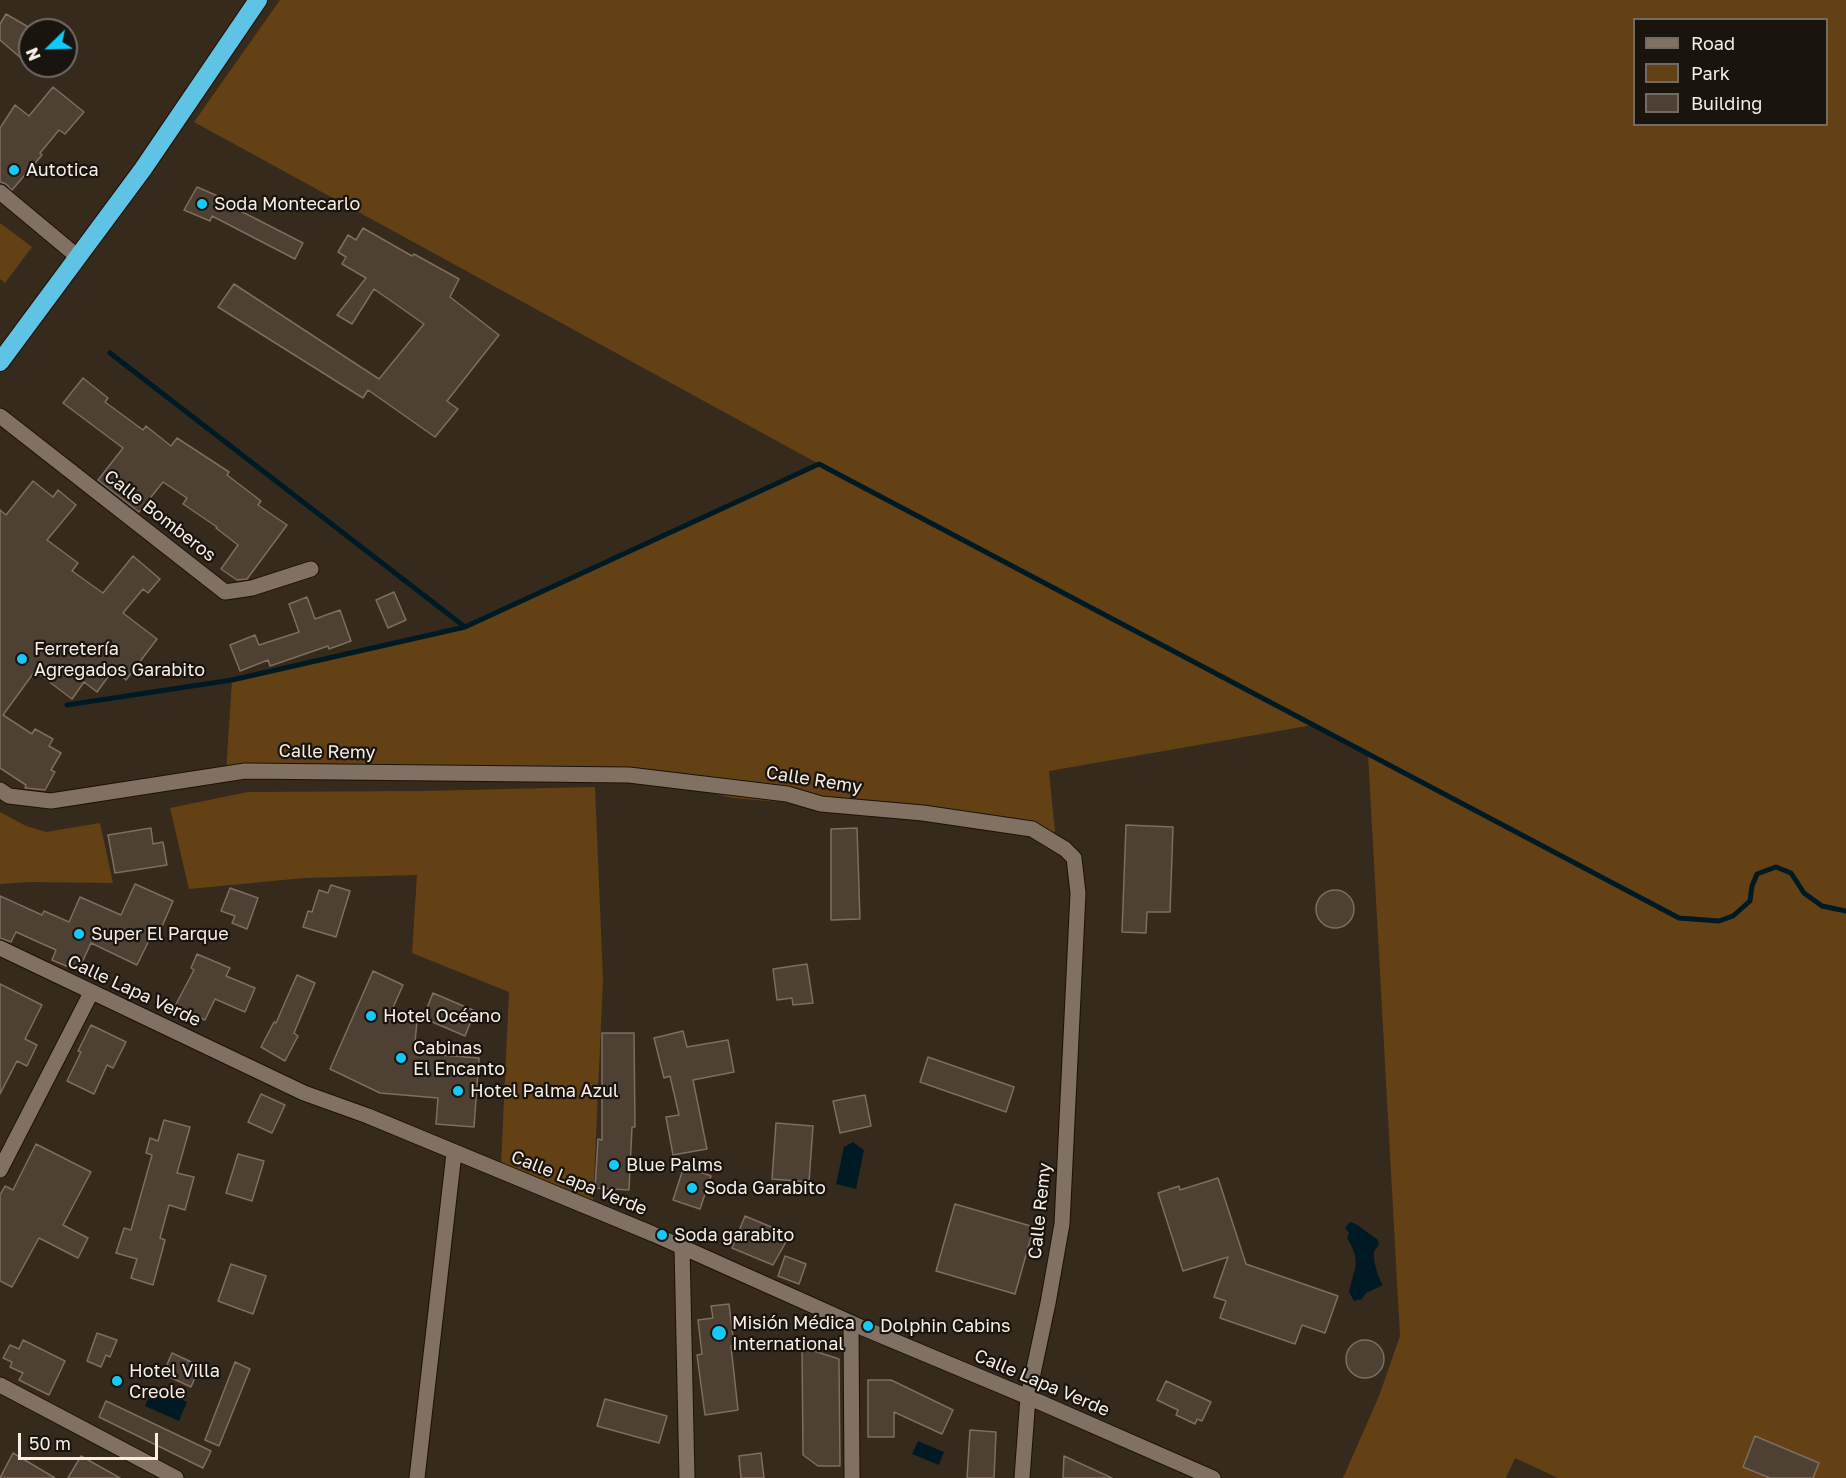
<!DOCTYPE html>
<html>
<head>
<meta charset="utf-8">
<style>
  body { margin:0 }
  #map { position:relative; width:1846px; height:1478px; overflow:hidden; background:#362a1c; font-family:"Golos Text",sans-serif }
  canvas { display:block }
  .legend { position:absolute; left:1633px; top:18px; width:195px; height:108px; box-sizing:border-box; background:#19140e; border:2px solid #726b64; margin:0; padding:8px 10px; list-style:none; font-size:18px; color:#f7eee6 }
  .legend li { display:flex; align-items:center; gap:12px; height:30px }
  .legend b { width:30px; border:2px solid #726b64 }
  .north { position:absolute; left:18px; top:18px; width:60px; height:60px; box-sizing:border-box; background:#19140e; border:2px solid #726b64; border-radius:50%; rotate:247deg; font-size:16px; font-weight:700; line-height:24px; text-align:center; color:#f7eee6 }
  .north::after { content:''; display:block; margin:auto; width:21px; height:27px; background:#13cafb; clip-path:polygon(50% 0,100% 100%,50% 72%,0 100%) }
  .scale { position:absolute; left:18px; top:1433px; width:140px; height:27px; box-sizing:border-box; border:3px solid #f7eee6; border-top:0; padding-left:8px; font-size:18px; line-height:21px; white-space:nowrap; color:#f7eee6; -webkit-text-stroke:4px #19140e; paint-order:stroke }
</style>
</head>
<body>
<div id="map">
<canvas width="1846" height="1478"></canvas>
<ul class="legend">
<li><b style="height:8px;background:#807162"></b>Road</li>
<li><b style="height:16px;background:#644115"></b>Park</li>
<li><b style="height:16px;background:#4e4133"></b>Building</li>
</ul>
<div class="north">N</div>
<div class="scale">50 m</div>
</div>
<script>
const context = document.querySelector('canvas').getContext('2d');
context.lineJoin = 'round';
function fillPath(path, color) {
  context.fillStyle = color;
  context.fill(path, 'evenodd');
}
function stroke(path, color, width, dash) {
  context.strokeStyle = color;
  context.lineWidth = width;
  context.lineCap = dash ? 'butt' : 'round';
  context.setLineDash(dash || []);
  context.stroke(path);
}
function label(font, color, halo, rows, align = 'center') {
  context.font = font + ' "Golos Text",sans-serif';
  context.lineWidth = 4.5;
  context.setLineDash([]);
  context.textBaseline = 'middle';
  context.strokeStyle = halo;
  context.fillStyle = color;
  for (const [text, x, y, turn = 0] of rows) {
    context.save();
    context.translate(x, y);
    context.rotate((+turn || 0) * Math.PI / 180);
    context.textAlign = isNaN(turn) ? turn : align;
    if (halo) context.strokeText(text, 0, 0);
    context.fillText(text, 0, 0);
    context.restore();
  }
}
fillPath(new Path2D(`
  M280 0H1846V1478H1558L1515 1458 1506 1478H1343L1379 1396 1400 1336 1368 754 1313 725 1049 771 1055 832 898 812 733 798 638 775 226 774 232 680 465 627 819 464 194 122ZM1634 20H1826V124H1634Z
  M0 223 32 247 5 283 0 279Z
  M595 787 603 980 593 1203 501 1166 509 992 412 953 417 875 304 878 189 889 170 808 248 792 423 791Z
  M0 812 26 826 46 832 100 823 113 883 30 882 0 884Z`), '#644115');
fillPath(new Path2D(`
  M853 1142 864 1150 856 1189 836 1184 844 1147Z
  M1350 1222 1356 1224 1378 1240 1379 1244C1377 1248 1374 1250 1374 1254 1373 1261 1379 1279 1383 1285L1366 1293 1362 1299 1354 1301 1349 1292C1354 1269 1362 1262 1347 1238L1349 1233 1345 1228Z
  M153 1387 187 1402 179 1421 145 1406Z
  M918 1441 944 1452 939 1465 912 1454Z`), '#001a24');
stroke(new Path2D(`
  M110 353 465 627
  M67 705 232 680 465 627 819 464 1679 918 1719 921 1733 916 1750 901 1752 886 1757 874 1776 867 1791 873 1804 893 1822 906 1846 911`), '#001a24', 5);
const building = new Path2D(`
  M6 14 30 28V47L22 59 0 40V24Z
  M53 87 84 112 65 134 59 130 40 153 42 155 12 190 6 184 0 182V128L15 105 29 116Z
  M197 187 220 197 219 200 303 243 295 259 212 216 210 221 184 210Z
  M363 228 412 256 414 254 459 279 450 297 499 335 447 401 458 409 435 437 368 390 363 398 218 307 234 284 379 379 424 324 374 289 352 324 337 315 366 278 342 264 346 257 338 252 348 235 356 240Z
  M83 378 108 398 105 402 143 430 146 426 171 446 177 438 229 472 227 475 261 501 258 505 287 525 247 579 237 580 221 569 238 545 216 528 217 527 183 504 187 498 163 482 139 512 98 480 123 448 63 403Z
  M33 481 53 497 58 490 76 505 47 540 78 563 72 571 103 593 133 556 160 579 148 593 143 589 123 613 157 639 126 680 113 670 97 692 84 682 72 699 35 671 3 715 32 734 35 729 53 739 49 746 61 753 51 770 55 772 45 790 25 788 26 785 0 768V510L6 515Z
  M394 592 406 620 388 628 376 600Z
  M307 597 315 619 340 610 351 641 329 649 328 646 270 666 268 660 240 671 230 645 255 635 259 645 299 632 289 604Z
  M1126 825 1173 827 1170 912H1147L1146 933 1122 932Z
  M151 828 153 844 163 842 167 865 115 873 108 835Z
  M857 828 860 919 831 920V829Z
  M135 884 173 901 160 931 155 928 137 965 91 943 78 971 52 960 56 950 16 932 11 942 0 938V896L42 915 44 911 69 922 80 897 121 915Z
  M331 885 350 891 336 937 303 927 308 911 312 912 319 890 328 893Z
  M230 888 258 898 247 929 232 923 235 916 221 911Z
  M1316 909a19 19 0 1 1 38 0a19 19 0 1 1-38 0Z
  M197 954 230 968 226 976 255 988 245 1012 215 999 205 1020 175 1006 194 970 191 968Z
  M807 964 813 1003 793 1005 792 998 777 1000 773 969Z
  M373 971 403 985 388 1019 417 1021 414 1053 479 1058 474 1127 436 1124 438 1098 380 1093 330 1069Z
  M297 975 315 983 294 1033 298 1036 285 1061 261 1047 274 1022 276 1023Z
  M0 984 42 1005 25 1039 37 1045 27 1066 17 1061 0 1094Z
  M433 993 475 1011 465 1036 423 1018Z
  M91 1025 126 1042 113 1068 107 1065 94 1094 67 1081 81 1052 78 1051Z
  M683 1031 687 1047 728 1040 734 1072 693 1080 707 1149 673 1155 666 1117 679 1115 670 1076 664 1078 654 1038Z
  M602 1033H634L635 1127H632L629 1190 595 1188 598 1139 602 1140Z
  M928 1057 1014 1087 1006 1112 920 1082Z
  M261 1094 285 1105 272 1133 248 1122Z
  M865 1095 871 1126 840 1133 833 1101Z
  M164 1120 190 1127 177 1173 194 1177 185 1210 169 1205 160 1238 165 1240 153 1285 131 1278 137 1259 116 1253 124 1228 131 1230 152 1155 146 1153 150 1138 158 1141Z
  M776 1123 813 1126 809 1182 772 1179Z
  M36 1144 91 1172 63 1225 88 1238 78 1258 39 1238 12 1287 0 1281V1195L5 1186 13 1190Z
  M238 1154 264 1161 252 1201 226 1193Z
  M684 1166 711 1176 700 1209 673 1200Z
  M1218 1178 1246 1264 1338 1296 1325 1333 1302 1325 1295 1344 1220 1318 1226 1301 1214 1297 1228 1257 1183 1271 1158 1193 1179 1186 1180 1190Z
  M955 1204 1034 1227 1015 1294 936 1271Z
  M745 1216 776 1229 774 1233 787 1240 773 1265 732 1248Z
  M785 1256 806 1264 799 1284 778 1276Z
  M231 1264 266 1276 253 1314 218 1301Z
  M729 1304 734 1345 731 1346 738 1410 705 1415 697 1355 702 1354 698 1320 713 1318 711 1306Z
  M97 1333 117 1340 110 1357 106 1355 101 1367 87 1361Z
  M23 1340 65 1361 49 1395 19 1380 23 1373 10 1367 12 1362 3 1358 10 1345 19 1349Z
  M1346 1359a19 19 0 1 1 38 0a19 19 0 1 1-38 0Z
  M802 1347 839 1359 840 1466H818L803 1455Z
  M172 1353 200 1366 191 1387 163 1374Z
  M235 1362 250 1369 219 1446 205 1440Z
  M868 1380H891L953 1410 942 1434 894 1412V1437H868Z
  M1166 1381 1211 1402 1202 1421 1197 1419 1195 1424 1176 1415 1178 1410 1157 1400Z
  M605 1399 667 1416 659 1443 597 1426Z
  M106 1401 211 1451 203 1468 99 1417Z
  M970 1430 996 1432 994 1478H967Z
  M1755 1436 1819 1463 1813 1478H1770L1743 1467Z
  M13 1453 55 1478H0Z
  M761 1453 764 1478H741L739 1456Z
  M81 1456 120 1478H68Z
  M1064 1456 1112 1478H1063Z`);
fillPath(building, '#4e4133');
stroke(building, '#7d6e5f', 1.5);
const street = new Path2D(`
  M0 192 78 257
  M0 416 225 592 252 588 311 569
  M0 790 9 796 51 801 245 771 629 775 787 794 821 804 923 813 1032 829 1065 849 1074 858 1078 893 1062 1224 1048 1303 1028 1397 1022 1478
  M0 948 304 1093 368 1116 653 1234 863 1328 1028 1397 1213 1478
  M0 1170 91 993
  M682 1247 687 1478
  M851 1323 852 1478
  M0 1385 176 1478
  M417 1478 454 1153`);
const highway = new Path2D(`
  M0 362 143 169 258 0`);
stroke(street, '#1d1206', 17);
stroke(highway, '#1d1206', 20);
stroke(street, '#807162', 15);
stroke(highway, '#5fc3e6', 18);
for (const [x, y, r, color] of [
  [14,170,6,"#13cafb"],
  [202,204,6,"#13cafb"],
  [22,659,6,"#13cafb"],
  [79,934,6,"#13cafb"],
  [371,1016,6,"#13cafb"],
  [401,1058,6,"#13cafb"],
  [458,1091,6,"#13cafb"],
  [614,1165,6,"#13cafb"],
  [692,1188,6,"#13cafb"],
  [662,1235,6,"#13cafb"],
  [868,1326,6,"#13cafb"],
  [719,1333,8,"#13cafb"],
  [117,1381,6,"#13cafb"]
]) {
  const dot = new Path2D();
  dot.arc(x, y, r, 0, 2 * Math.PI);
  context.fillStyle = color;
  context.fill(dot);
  stroke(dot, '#19140e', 2);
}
label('18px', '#f7eee6', '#19140e', [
  ["Autotica",26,170],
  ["Soda Montecarlo",214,204],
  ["Ferretería",34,649],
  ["Agregados Garabito",34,670],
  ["Super El Parque",91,934],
  ["Hotel Océano",383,1016],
  ["Cabinas",413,1048],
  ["El Encanto",413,1069],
  ["Hotel Palma Azul",470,1091],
  ["Blue Palms",626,1165],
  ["Soda Garabito",704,1188],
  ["Soda garabito",674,1235],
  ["Misión Médica",732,1323],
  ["International",732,1344],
  ["Dolphin Cabins",880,1326],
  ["Hotel Villa",129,1371],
  ["Creole",129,1392]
], 'left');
label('18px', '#f7eee6', '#19140e', [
  ["Calle Bomberos",160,516,38],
  ["Calle Remy",327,752,1],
  ["Calle Remy",814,780,9],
  ["Calle Lapa Verde",134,991,25],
  ["Calle Lapa Verde",579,1183,22],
  ["Calle Remy",1040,1211,-84],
  ["Calle Lapa Verde",1042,1383,23]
]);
</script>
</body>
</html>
